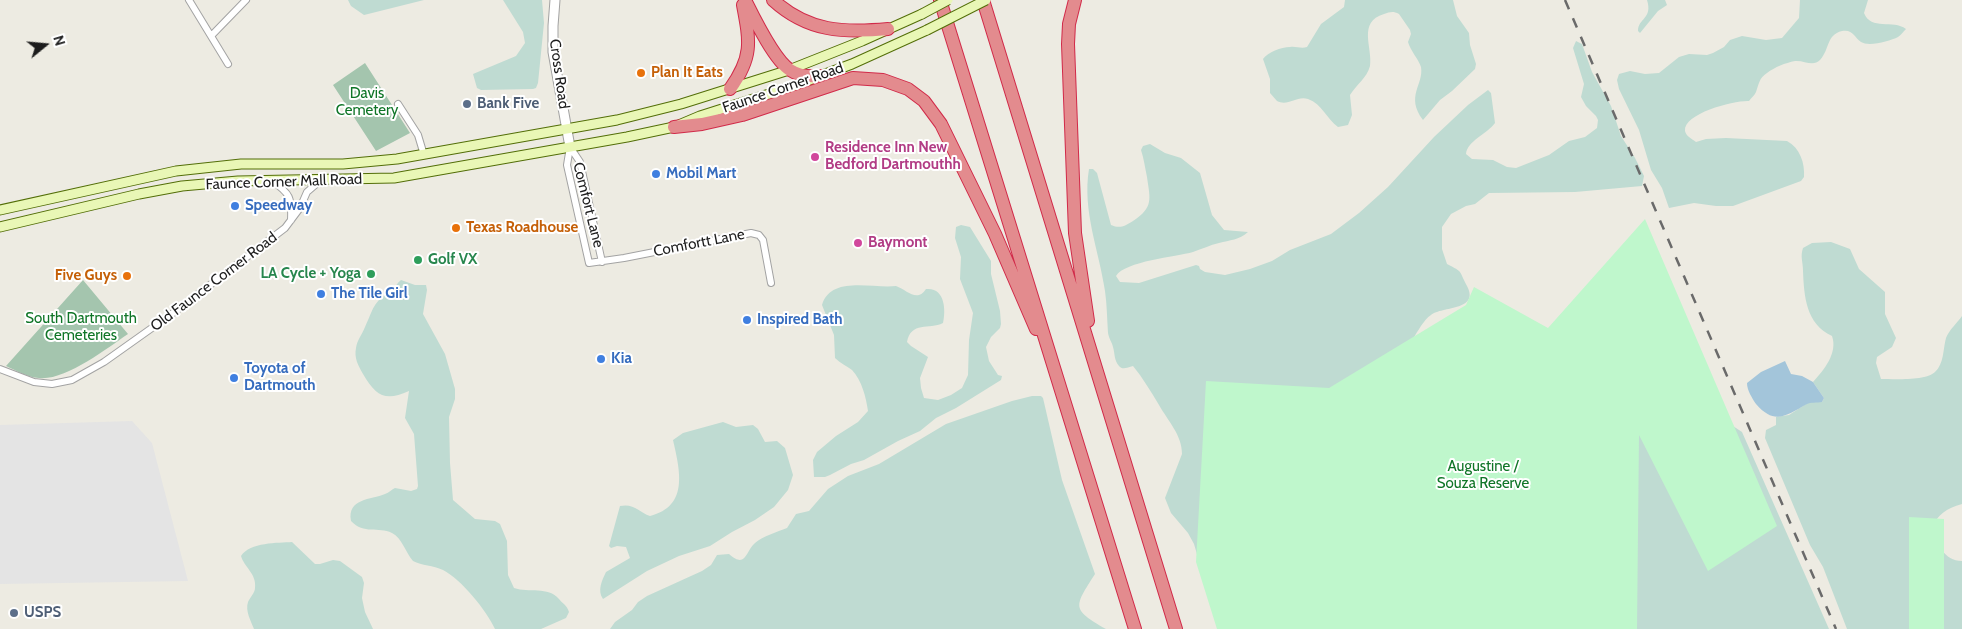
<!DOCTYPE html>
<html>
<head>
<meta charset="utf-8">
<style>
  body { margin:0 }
  #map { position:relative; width:1962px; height:629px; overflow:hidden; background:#edebe2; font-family:Cabin,sans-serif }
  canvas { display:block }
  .north { position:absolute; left:20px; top:20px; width:50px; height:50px; -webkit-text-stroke:4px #fff; paint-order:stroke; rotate:73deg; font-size:14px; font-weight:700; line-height:20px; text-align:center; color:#1c1c1c }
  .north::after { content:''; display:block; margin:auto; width:18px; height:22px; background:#1c1c1c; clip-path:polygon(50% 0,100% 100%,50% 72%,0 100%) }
</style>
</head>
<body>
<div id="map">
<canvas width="1962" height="629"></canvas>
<div class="north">N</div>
</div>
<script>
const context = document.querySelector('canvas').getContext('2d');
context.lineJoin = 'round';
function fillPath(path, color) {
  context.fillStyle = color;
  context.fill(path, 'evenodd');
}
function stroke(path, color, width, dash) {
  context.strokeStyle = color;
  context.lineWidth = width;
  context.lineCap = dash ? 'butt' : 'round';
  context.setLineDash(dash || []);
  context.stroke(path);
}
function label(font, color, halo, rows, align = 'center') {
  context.font = font + ' Cabin,sans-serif';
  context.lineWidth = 4;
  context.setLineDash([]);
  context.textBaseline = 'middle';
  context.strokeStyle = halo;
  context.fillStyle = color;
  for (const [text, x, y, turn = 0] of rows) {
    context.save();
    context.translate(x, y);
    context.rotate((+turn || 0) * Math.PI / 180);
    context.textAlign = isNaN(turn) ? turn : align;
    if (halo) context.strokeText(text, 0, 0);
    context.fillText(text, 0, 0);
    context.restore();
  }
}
fillPath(new Path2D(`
  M348 0H424L364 15 351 6Z
  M503 0H542L544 23 538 83 536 88 533 89 481 90 477 88 473 74 516 56 525 43 523 32Z
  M1345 0H1453L1457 16 1469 33 1470 45 1476 64 1475 69 1452 91 1440 100 1423 120C1405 96 1424 85 1421 67 1419 60 1410 50 1408 42L1411 34 1410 30 1399 14C1393 11 1390 12 1384 14 1357 22 1373 48 1370 66 1367 78 1356 85 1350 95L1352 115 1348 125 1338 127C1327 119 1322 104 1308 99 1297 95 1288 107 1277 101L1270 93V79L1263 59C1268 52 1281 47 1290 47 1296 46 1301 49 1307 47L1321 24 1344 7Z
  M1647 0H1665L1667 5 1658 11 1640 33 1638 31C1638 18 1653 19 1647 0Z
  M1800 0H1868L1864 13C1871 31 1893 19 1906 29 1904 31 1901 35 1898 37 1890 41 1869 47 1861 42 1854 37 1853 29 1842 31 1826 35 1830 49 1820 60 1813 67 1804 60 1795 61 1785 63 1775 67 1767 73 1759 78 1759 84 1756 92 1755 95 1751 98 1749 101 1736 100 1683 113 1685 131 1686 136 1692 139 1696 142L1706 139 1726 138 1787 141C1800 148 1805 163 1804 177L1801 181 1733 206H1716L1694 203 1669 208 1662 188 1651 170 1639 130 1619 89 1617 80 1619 74 1630 71 1645 74 1659 73 1679 57 1689 54 1707 55 1713 53 1724 47 1730 40 1742 36 1766 40 1782 38 1799 18Z
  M1576 41 1582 44 1592 72 1611 106 1621 136 1635 158 1644 176 1642 186 1575 192 1489 193 1475 204 1466 206 1451 214 1442 227V249L1447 264C1464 273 1458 269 1467 286 1480 311 1442 306 1431 315 1424 319 1415 336 1410 344L1631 438 1644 433 1733 426 1742 432 1829 629H1219L1194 544 1188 533 1171 513 1165 498 1182 454C1182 435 1168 421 1159 405 1151 392 1143 378 1133 366 1127 368 1122 370 1119 366 1114 360 1115 354 1113 347 1112 342 1109 339 1108 333 1107 319 1107 305 1105 291 1099 250 1082 211 1089 169H1093L1097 173 1111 225C1120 229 1125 226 1133 221 1154 207 1150 199 1147 177 1145 168 1144 159 1141 150L1143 146 1150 144 1165 153 1181 158 1200 173 1212 215 1224 230 1248 232C1239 240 1230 240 1219 243 1210 245 1202 249 1193 252 1176 257 1125 261 1116 276L1120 282 1139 283 1196 265 1199 266 1200 269 1205 272 1225 275 1250 269 1272 261 1290 250 1331 234 1359 213 1388 187 1434 137 1468 105 1488 90 1491 93 1495 123C1487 134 1467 141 1466 154L1472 159 1493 160 1507 167 1516 168 1549 155 1569 141 1585 137 1597 128 1598 120 1596 116 1586 106 1581 97 1584 84 1573 48Z
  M961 225 970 227 991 261V274L1000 311 1001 324 1000 328 991 337 986 347 989 361 998 375 1002 376 1001 380 956 408 936 418 920 431 898 441 864 460 851 464 830 475 825 477H814L813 460 817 452 836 436 858 422 868 411C866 397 862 381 852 370 847 366 840 363 835 358L834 335 822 305C831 275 873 289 896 286 907 290 917 303 926 289 945 287 946 310 943 323 929 330 911 321 907 342L911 346 928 357 920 378 921 388 924 398 938 400 951 395 962 388 968 375 969 340 973 313 960 279 961 257 955 238 956 227Z
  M1831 242 1850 249 1859 269 1885 292V314L1896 338 1892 347 1877 357 1876 363 1881 379C1894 379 1926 381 1935 372 1944 364 1943 349 1946 338 1949 330 1957 323 1962 316V504C1946 508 1938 515 1930 529 1937 543 1944 561 1962 561V629H1847L1823 567 1810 545 1765 438 1766 430 1776 425V417L1789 415 1809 402H1822L1824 398 1813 382C1824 370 1838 353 1832 336 1806 324 1804 296 1803 271 1803 261 1800 257 1803 248L1812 243Z
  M401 280 415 285H426L427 290 423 314 445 354 455 389V399L449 417 450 463 453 500 475 519 495 521 500 524 507 541 508 575 514 588C529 593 548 586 559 599 563 604 567 605 569 612L566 618 541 629H495C487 611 461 579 443 570 433 565 422 566 413 561 406 553 402 538 392 533 378 526 364 535 351 521 347 498 371 500 385 494 389 493 392 489 395 488L411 491 417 489 418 486 414 434 405 418 409 391C385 402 376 396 363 374 358 365 354 358 356 348 357 340 362 335 365 327 374 308 372 303 391 291 395 288 397 283 401 280Z
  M1032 396H1041L1043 398 1062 480 1095 574C1074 607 1071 609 1106 629H610L615 622 632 610 638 602 647 596 702 571 711 565 717 555 729 554C746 569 745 552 755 543 763 536 777 532 787 528L796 514 809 511 828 489 848 476 879 464 946 424 1012 401Z
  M723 422 736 427 753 425 758 429 765 442 777 441 785 448 793 475 788 490 774 507 755 520 732 532 710 546 679 556 647 571 603 599C597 591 602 580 606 572L630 558 626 547 617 546 611 548 609 546 620 506C634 503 639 512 650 516 689 506 680 471 673 440L683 433Z
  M292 542 315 564H320L333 560 340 561 362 577 364 583 362 598 365 612 373 629H254C251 621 245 611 248 602 250 597 255 593 255 588 257 574 244 567 241 556 250 542 278 543 292 542Z`), '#bfdbd2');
fillPath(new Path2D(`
  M365 63 410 133 376 151 333 85Z
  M83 280 128 334C106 349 65 381 39 378 27 377 17 371 6 366Z`), '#a4c5ae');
fillPath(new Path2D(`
  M1645 219 1777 526 1708 571 1639 435 1637 629H1217L1196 562 1206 381 1329 388 1466 305 1474 287 1548 328Z
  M1909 517 1944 519V629H1909Z`), '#bff7cc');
fillPath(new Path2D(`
  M132 421 152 443 188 581 0 584V425Z`), '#e4e4e4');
fillPath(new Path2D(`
  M1785 361 1791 374 1802 376 1813 382 1824 398 1822 402C1817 403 1810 402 1807 404 1787 415 1775 426 1756 404 1752 398 1747 390 1747 383L1761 372Z`), '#a3c5da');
const minor = new Path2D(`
  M189 0 228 64
  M212 35 246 0
  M398 104 418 135 424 155
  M570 147 567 165 589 263 624 258 751 233 759 235 763 240 771 283
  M570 147 580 162 602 262
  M272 181C290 193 292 198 291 220
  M0 369 34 382 52 384 72 380 104 362 173 313 285 228 300 208 307 192 321 180`);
const tertiary = new Path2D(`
  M555 0 553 26V52L570 147`);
const secondary = new Path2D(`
  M0 210 176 171 241 164H343L397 159 617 120 681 104 789 70 862 41 922 14
  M0 227 139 194 182 186 238 181 394 178 627 137 674 127 700 116 791 87 852 64 927 30`);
const motorway = new Path2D(`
  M745 0C754 18 774 60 790 70 799 76 809 77 820 76
  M773 0C808 32 844 33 888 29
  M940 0 1135 629
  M983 0 1176 629
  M1075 0 1069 24 1068 44 1075 233 1088 321
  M730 89C753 57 750 42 743 5
  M674 127 702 124 742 115 853 78 883 80 908 89 924 101 941 124 995 234 1036 329`);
stroke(minor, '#a3a3a3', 8);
stroke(tertiary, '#a3a3a3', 11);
stroke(secondary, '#536e08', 11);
stroke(motorway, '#d12a49', 14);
stroke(minor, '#fff', 6);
stroke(tertiary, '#fff', 9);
stroke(secondary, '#e9f7b6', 9);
stroke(motorway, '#e38b8e', 12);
stroke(new Path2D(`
  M1565 0 1836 629`), '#6a6a6a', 2.5, [10, 10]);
const secondaryBridge = new Path2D(`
  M922 14 948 0
  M927 30 986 0`);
stroke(secondaryBridge, '#536e08', 11, []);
stroke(secondaryBridge, '#e9f7b6', 9);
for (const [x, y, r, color] of [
  [641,73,5,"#e8710a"],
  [467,104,5,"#5c6f8a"],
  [815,157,5,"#d1479c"],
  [656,174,5,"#3f7fe0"],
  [235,206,5,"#3f7fe0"],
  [456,228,5,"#e8710a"],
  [858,243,5,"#d1479c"],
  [418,260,5,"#2e9e5b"],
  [371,274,5,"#2e9e5b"],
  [127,276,5,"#e8710a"],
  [321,294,5,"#3f7fe0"],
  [747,320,5,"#3f7fe0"],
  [601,359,5,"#3f7fe0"],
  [234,378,5,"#3f7fe0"],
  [14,613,5,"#5c6f8a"]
]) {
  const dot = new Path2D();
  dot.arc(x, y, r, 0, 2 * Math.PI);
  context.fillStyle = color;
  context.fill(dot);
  stroke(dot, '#fff', 2);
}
label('bold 15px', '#c56008', '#fff', [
  ["Plan It Eats",651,73],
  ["Texas Roadhouse",466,228],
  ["Five Guys",117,276,"right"]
], 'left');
label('15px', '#1c1c1c', '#fff', [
  ["Cross Road",559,74,82],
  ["Faunce Corner Road",783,88,-19],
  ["Faunce Corner Mall Road",284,182,-2],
  ["Comfort Lane",588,205,76],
  ["Comfortt Lane",699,243,-11],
  ["Old Faunce Corner Road",214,282,-37]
]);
label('15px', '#0f7527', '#fff', [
  ["Davis",367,94],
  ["Cemetery",367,111],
  ["South Dartmouth",81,319],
  ["Cemeteries",81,336],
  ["Augustine /",1483,467],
  ["Souza Reserve",1483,484]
]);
label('bold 15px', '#4e5e75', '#fff', [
  ["Bank Five",477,104],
  ["USPS",24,613]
], 'left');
label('bold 15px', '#b23c85', '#fff', [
  ["Residence Inn New",825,148],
  ["Bedford Dartmouthh",825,165],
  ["Baymont",868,243]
], 'left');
label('bold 15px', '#366cbe', '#fff', [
  ["Mobil Mart",666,174],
  ["Speedway",245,206],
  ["The Tile Girl",331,294],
  ["Inspired Bath",757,320],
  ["Kia",611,359],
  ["Toyota of",244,369],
  ["Dartmouth",244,386]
], 'left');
label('bold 15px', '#27864d', '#fff', [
  ["Golf VX",428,260],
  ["LA Cycle + Yoga",361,274,"right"]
], 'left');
</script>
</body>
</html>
